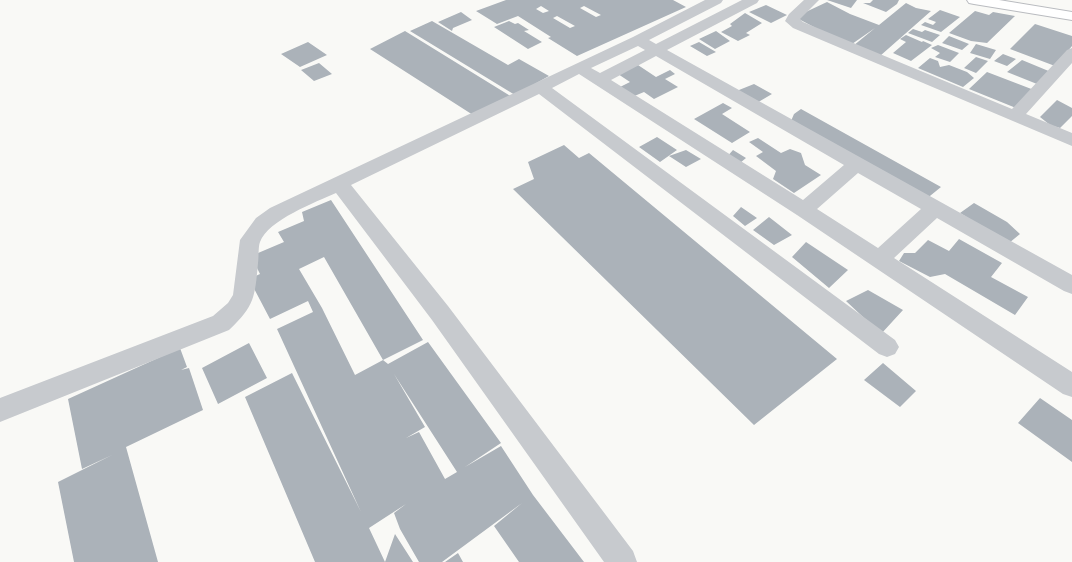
<!DOCTYPE html>
<html>
<head>
<meta charset="utf-8">
<style>
  body { margin:0 }
  canvas { display:block; background:#f9f9f6 }
</style>
</head>
<body>
<canvas width="1072" height="562"></canvas>
<script>
const context = document.querySelector('canvas').getContext('2d');
context.lineJoin = 'round';
function fillPath(path, color) {
  context.fillStyle = color;
  context.fill(path, 'evenodd');
}
function stroke(path, color, width, dash) {
  context.strokeStyle = color;
  context.lineWidth = width;
  context.lineCap = dash ? 'butt' : 'round';
  context.setLineDash(dash || []);
  context.stroke(path);
}
fillPath(new Path2D(`
  M506 0H673L686 7 577 56 548 38 551 37 518 16 497 24 476 11ZM541 6 549 11 543 13 536 9ZM584 6 601 15 596 17 580 8ZM557 16 575 26 570 28 553 18Z
  M827 0H857L851 8Z
  M873 0H899L897 4 886 12 863 3H870Z
  M827 2 850 14 879 25 906 3 916 8 931 11 880 56 853 46 875 28 852 44 825 33 795 17Z
  M766 5 787 15 771 23 749 12Z
  M940 10 960 17 941 32 921 25 925 22 933 25 936 22 928 19Z
  M975 11 989 15 993 12 1015 16 987 43 971 41 949 33Z
  M461 12 472 20 453 28 452 31 438 22Z
  M745 13 762 23 746 33 750 35 738 41 721 32 732 26 730 24Z
  M432 21 508 65 519 59 549 76 515 95 410 31Z
  M509 21 515 24 518 23 529 30 524 31 542 42 528 49 494 27Z
  M1035 24 1072 36V46L1055 66 1010 49Z
  M913 29 922 32 925 30 940 35 932 42 908 33Z
  M405 31 512 97 473 115 370 49Z
  M716 31 730 41 715 49 699 39Z
  M906 35 922 42 923 41 932 45 911 61 893 53 906 42 900 39Z
  M949 36 969 44 962 50 942 43Z
  M308 42 327 55 300 67 281 54Z
  M699 42 716 52 707 56 690 46Z
  M976 44 996 50 990 59 970 53Z
  M938 45 959 53 950 62 935 57 940 53 931 48Z
  M1003 54 1016 59 1007 66 994 61Z
  M976 57 988 61 976 73 964 68Z
  M930 58 938 61 940 67 949 65 967 72 974 78 963 87 918 68Z
  M1022 60 1051 72 1037 84 1007 72Z
  M319 63 332 74 314 81 301 70Z
  M638 65 656 77 670 70 675 74 665 79 678 87 654 99 644 92 632 97 618 88 630 82 618 74Z
  M987 72 1034 90 1016 108 969 89Z
  M754 84 772 94 755 104 734 92Z
  M1057 100 1072 108V116L1060 128 1050 125 1040 117Z
  M723 103 732 108 722 114 750 132 732 143 694 119Z
  M801 109 941 187 925 200 791 121 794 114Z
  M657 137 677 150 660 162 639 147Z
  M758 138 781 153 790 149 801 153 805 165 821 175 794 193 773 179 776 171 756 156 763 152 749 142Z
  M564 145 579 158 589 153 837 359 754 425 513 189 534 179 528 162Z
  M686 150 701 159 686 167 669 156Z
  M733 150 746 158 740 163 725 159Z
  M331 200 423 340 383 360 324 257 299 269 322 308 355 375 383 360 388 364 428 342 501 443 465 467 501 446 533 495 584 562H519L494 526 522 503 442 562H419L400 529 394 513 406 504 369 528 385 562 395 534 413 562H315L245 397 292 373 361 512 277 329 313 312 308 301 270 319 249 279 260 274 251 256 284 242 278 232 304 221 302 212ZM394 374 457 472 445 479 419 432 406 438 425 427Z
  M974 203 1007 222 1020 234 1009 243 960 213Z
  M741 207 757 218 745 226 733 216Z
  M769 217 792 235 774 245 753 230Z
  M959 239 1002 263 991 277 1028 297 1015 315 945 274 930 277 899 261 904 253H915L928 240 949 251Z
  M806 242 848 270 829 288 792 257Z
  M868 290 903 310 881 334 846 301Z
  M249 343 267 378 218 404 202 368Z
  M180 348 187 367 181 370 189 368 203 410 126 447 158 562H74L58 482 112 455 82 469 68 399Z
  M883 363 916 391 900 407 864 380Z
  M1040 398 1072 420V462L1018 423Z
  M458 553 463 562H445Z`), '#abb2b9');
const highway = new Path2D(`
  M967 0H999L1072 12V20L974 4 969 3Z`);
stroke(highway, '#babcc0', 2);
fillPath(new Path2D(`
  M705 0H723L721 3 649 40 656 44 742 0H759L757 3 667 50 1072 275V294L1064 291 937 218 894 258 1072 372V397L1063 394 797 215 579 74 552 88 895 340 899 347 895 354 887 357 879 354 539 94 351 185 448 306 633 551 637 562H604L432 320 336 193C316 202 268 220 260 242 258 247 259 257 258 263 255 296 255 306 229 330L0 422V398L213 316 228 303 233 295 240 240 256 218 270 208 633 37ZM638 46 645 50 600 73 591 68ZM656 56 844 165 803 200 611 80ZM858 173 921 209 878 248 817 209Z
  M804 0H819L800 19 803 22 1012 109 1067 50 1072 48V63L1026 114 1072 133V146L793 28 785 21 789 14Z`), '#c7cace');
fillPath(highway, '#fff');
</script>
</body>
</html>
